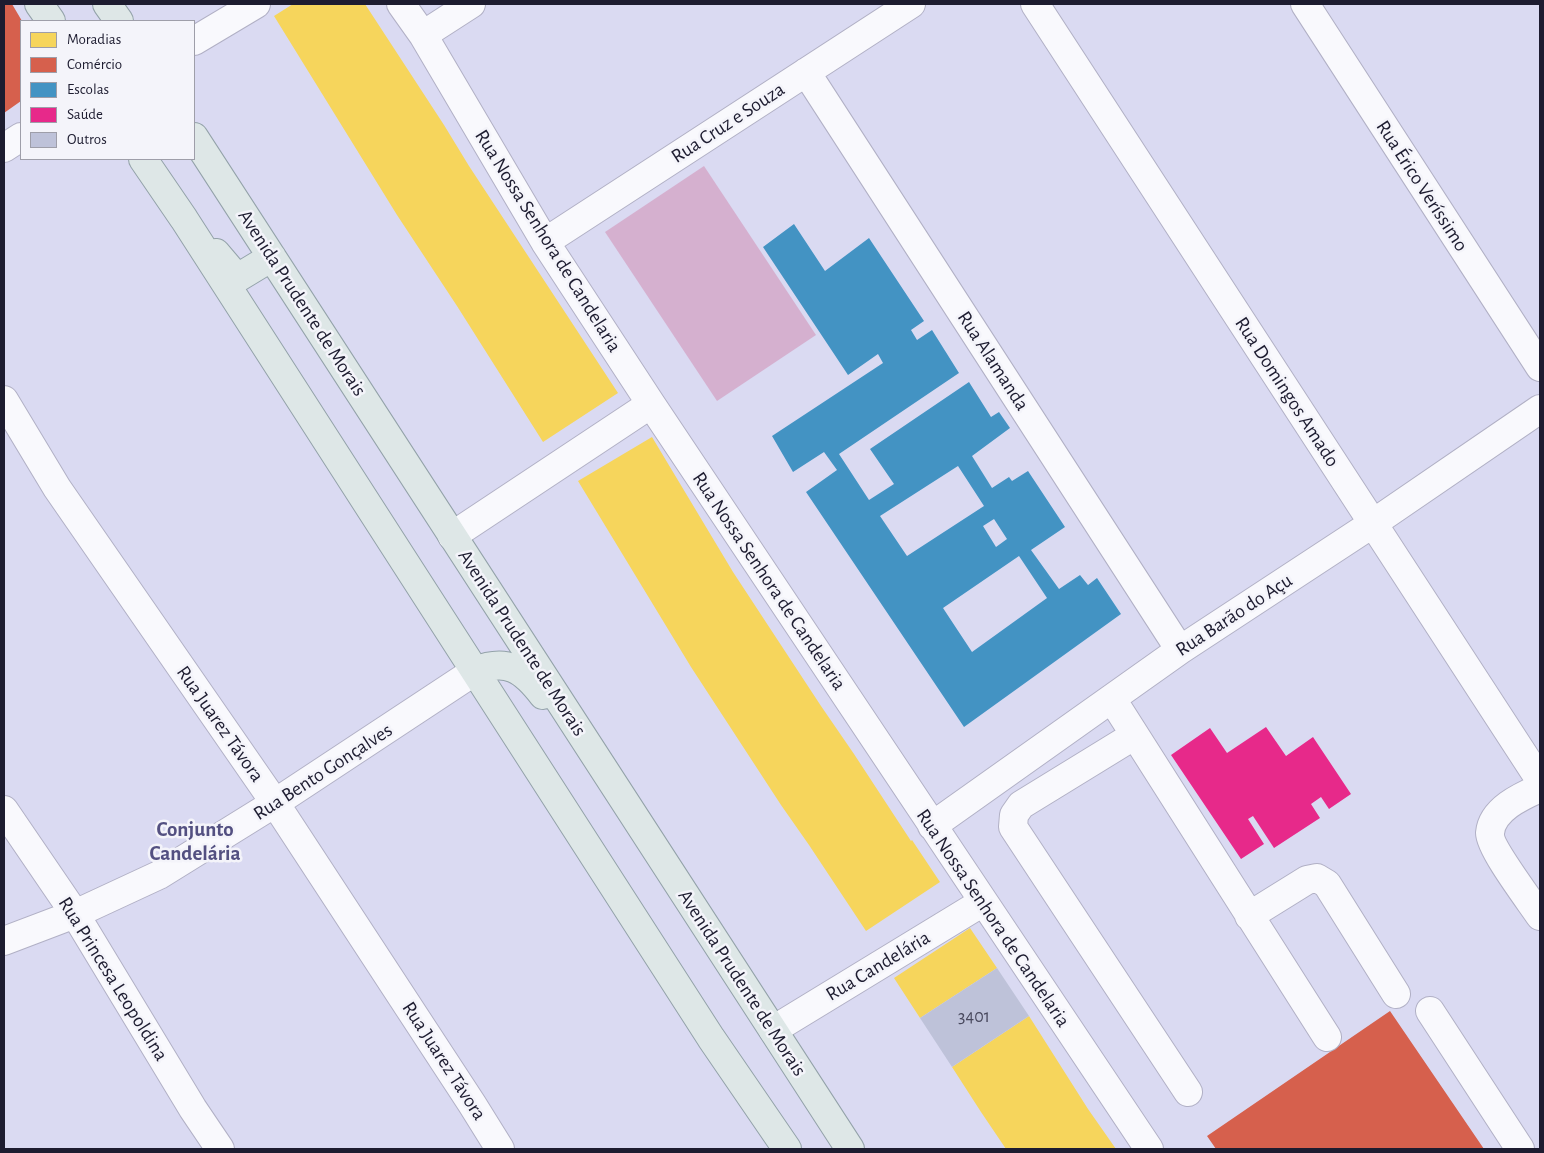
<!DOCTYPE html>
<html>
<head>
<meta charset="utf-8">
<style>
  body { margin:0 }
  #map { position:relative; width:1544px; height:1153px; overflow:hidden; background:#dadaf2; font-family:"Alegreya Sans",sans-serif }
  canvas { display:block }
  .frame { position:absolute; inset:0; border:5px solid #1d1c30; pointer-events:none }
  .legend { position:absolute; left:20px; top:20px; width:175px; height:140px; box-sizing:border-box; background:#f4f4fa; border:1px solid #9e9ea9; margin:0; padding:6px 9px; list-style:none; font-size:15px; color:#1d1c30 }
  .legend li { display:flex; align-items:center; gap:10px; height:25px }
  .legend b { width:25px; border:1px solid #9e9ea9 }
</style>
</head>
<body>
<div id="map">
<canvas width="1544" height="1153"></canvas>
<div class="frame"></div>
<ul class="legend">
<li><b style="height:14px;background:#f6d55c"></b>Moradias</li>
<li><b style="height:14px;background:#d6604d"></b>Comércio</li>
<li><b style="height:14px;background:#4393c3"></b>Escolas</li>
<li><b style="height:14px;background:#e7298a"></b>Saúde</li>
<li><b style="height:14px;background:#bec2d9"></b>Outros</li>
</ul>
</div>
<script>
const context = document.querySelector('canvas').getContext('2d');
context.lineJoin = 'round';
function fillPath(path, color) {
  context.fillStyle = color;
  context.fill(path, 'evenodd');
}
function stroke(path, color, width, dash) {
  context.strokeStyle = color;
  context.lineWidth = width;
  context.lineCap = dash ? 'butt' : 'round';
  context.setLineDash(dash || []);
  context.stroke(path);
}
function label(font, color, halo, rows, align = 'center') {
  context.font = font + ' "Alegreya Sans",sans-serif';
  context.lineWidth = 5;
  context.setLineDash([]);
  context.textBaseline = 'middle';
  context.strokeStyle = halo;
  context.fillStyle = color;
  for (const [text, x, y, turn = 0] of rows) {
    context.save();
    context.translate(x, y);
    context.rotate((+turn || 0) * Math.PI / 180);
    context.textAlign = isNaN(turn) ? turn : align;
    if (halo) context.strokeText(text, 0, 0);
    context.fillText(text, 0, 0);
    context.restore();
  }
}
fillPath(new Path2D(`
  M704 166 816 335 717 401 605 232Z`), '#d5b0cf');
fillPath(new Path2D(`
  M293 4H365L444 125 469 166 618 393 543 442 457 306 397 215 274 16Z
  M652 437 733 572 821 706 854 754 911 841 912 840 940 882 866 931 809 845 781 805 691 667 578 481Z
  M970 928 997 968 920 1018 894 978Z
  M1029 1016 1088 1109 1116 1149H1006L981 1112 952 1067Z`), '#f6d55c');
fillPath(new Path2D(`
  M4 4H12L22 21 21 101 4 113Z
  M1390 1011 1484 1149H1216L1207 1136Z`), '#d6604d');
fillPath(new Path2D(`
  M794 224 825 271 869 238 924 321 911 330 917 340 932 330 959 373 839 454 869 500 894 484 870 449 969 382 991 417 999 412 1010 428 972 456 992 488 1009 477 1012 481 1028 471 1065 527 1031 550 1059 589 1080 575 1088 585 1097 578 1121 614 964 727 806 492 837 470 824 452 793 472 772 436 883 363 878 354 848 375 763 247ZM958 466 984 506 907 556 880 516ZM994 519 1007 539 996 547 983 526ZM1019 556 1047 598 972 652 943 608Z`), '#4393c3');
fillPath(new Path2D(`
  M1266 727 1286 756 1313 737 1351 794 1329 809 1321 797 1311 804 1320 818 1274 848 1253 816 1248 819 1264 844 1241 859 1171 755 1210 728 1227 753Z`), '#e7298a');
fillPath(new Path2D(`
  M997 968 1029 1016 952 1067 920 1018Z`), '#bec2d9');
const minor = new Path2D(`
  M401 4 423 35 545 242 651 404 1149 1149
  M1035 4 1540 780
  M1305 4 1540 367
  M423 35 471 4
  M194 41 256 4
  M806 72 1180 650
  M4 148 21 137
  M545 242 911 4
  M4 400 57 488 275 803 472 1104 500 1149
  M452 536 651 404
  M1112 699 1327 1037
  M1135 735 1021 805 1014 815 1013 827 1188 1092
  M1540 788C1522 796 1492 809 1490 833 1489 847 1530 901 1540 916
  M4 810 75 914 193 1109 220 1149
  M932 826 1180 650 1372 524 1540 409
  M1249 916 1307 880 1317 878 1327 884 1396 994
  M4 941 75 914 159 875 275 803 475 671
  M1430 1011 1520 1149
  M773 1030 983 902`);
const major = new Path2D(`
  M39 4 51 21
  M107 4 119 21
  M194 137 850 1149
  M143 159 184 219 711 1038 787 1149
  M216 253 233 273 239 277 272 257
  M475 671C507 658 523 669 543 695`);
stroke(minor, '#b1b0c5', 30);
stroke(major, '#93a2a9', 30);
stroke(minor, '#f9f9fd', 28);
stroke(major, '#dee7e7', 28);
label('18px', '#48485d', null, [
  ["3401",974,1017]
]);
label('20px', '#1d1c30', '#f4f4fa', [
  ["Rua Cruz e Souza",728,123,-33],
  ["Rua Érico Veríssimo",1422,186,57],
  ["Rua Nossa Senhora de Candelaria",548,241,58],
  ["Avenida Prudente de Morais",302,303,57],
  ["Rua Alamanda",993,361,57],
  ["Rua Domingos Amado",1287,392,57],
  ["Rua Nossa Senhora de Candelaria",769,581,56],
  ["Rua Barão do Açu",1234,615,-33],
  ["Avenida Prudente de Morais",522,643,57],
  ["Rua Juarez Távora",220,724,55],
  ["Rua Bento Gonçalves",323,772,-33],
  ["Rua Nossa Senhora de Candelaria",993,918,56],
  ["Rua Candelária",878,966,-31],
  ["Rua Princesa Leopoldina",113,979,58],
  ["Avenida Prudente de Morais",742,983,57],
  ["Rua Juarez Távora",444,1061,57]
]);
label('bold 21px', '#535081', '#f4f4fa', [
  ["Conjunto",195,830],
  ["Candelária",195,854]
]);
</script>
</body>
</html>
